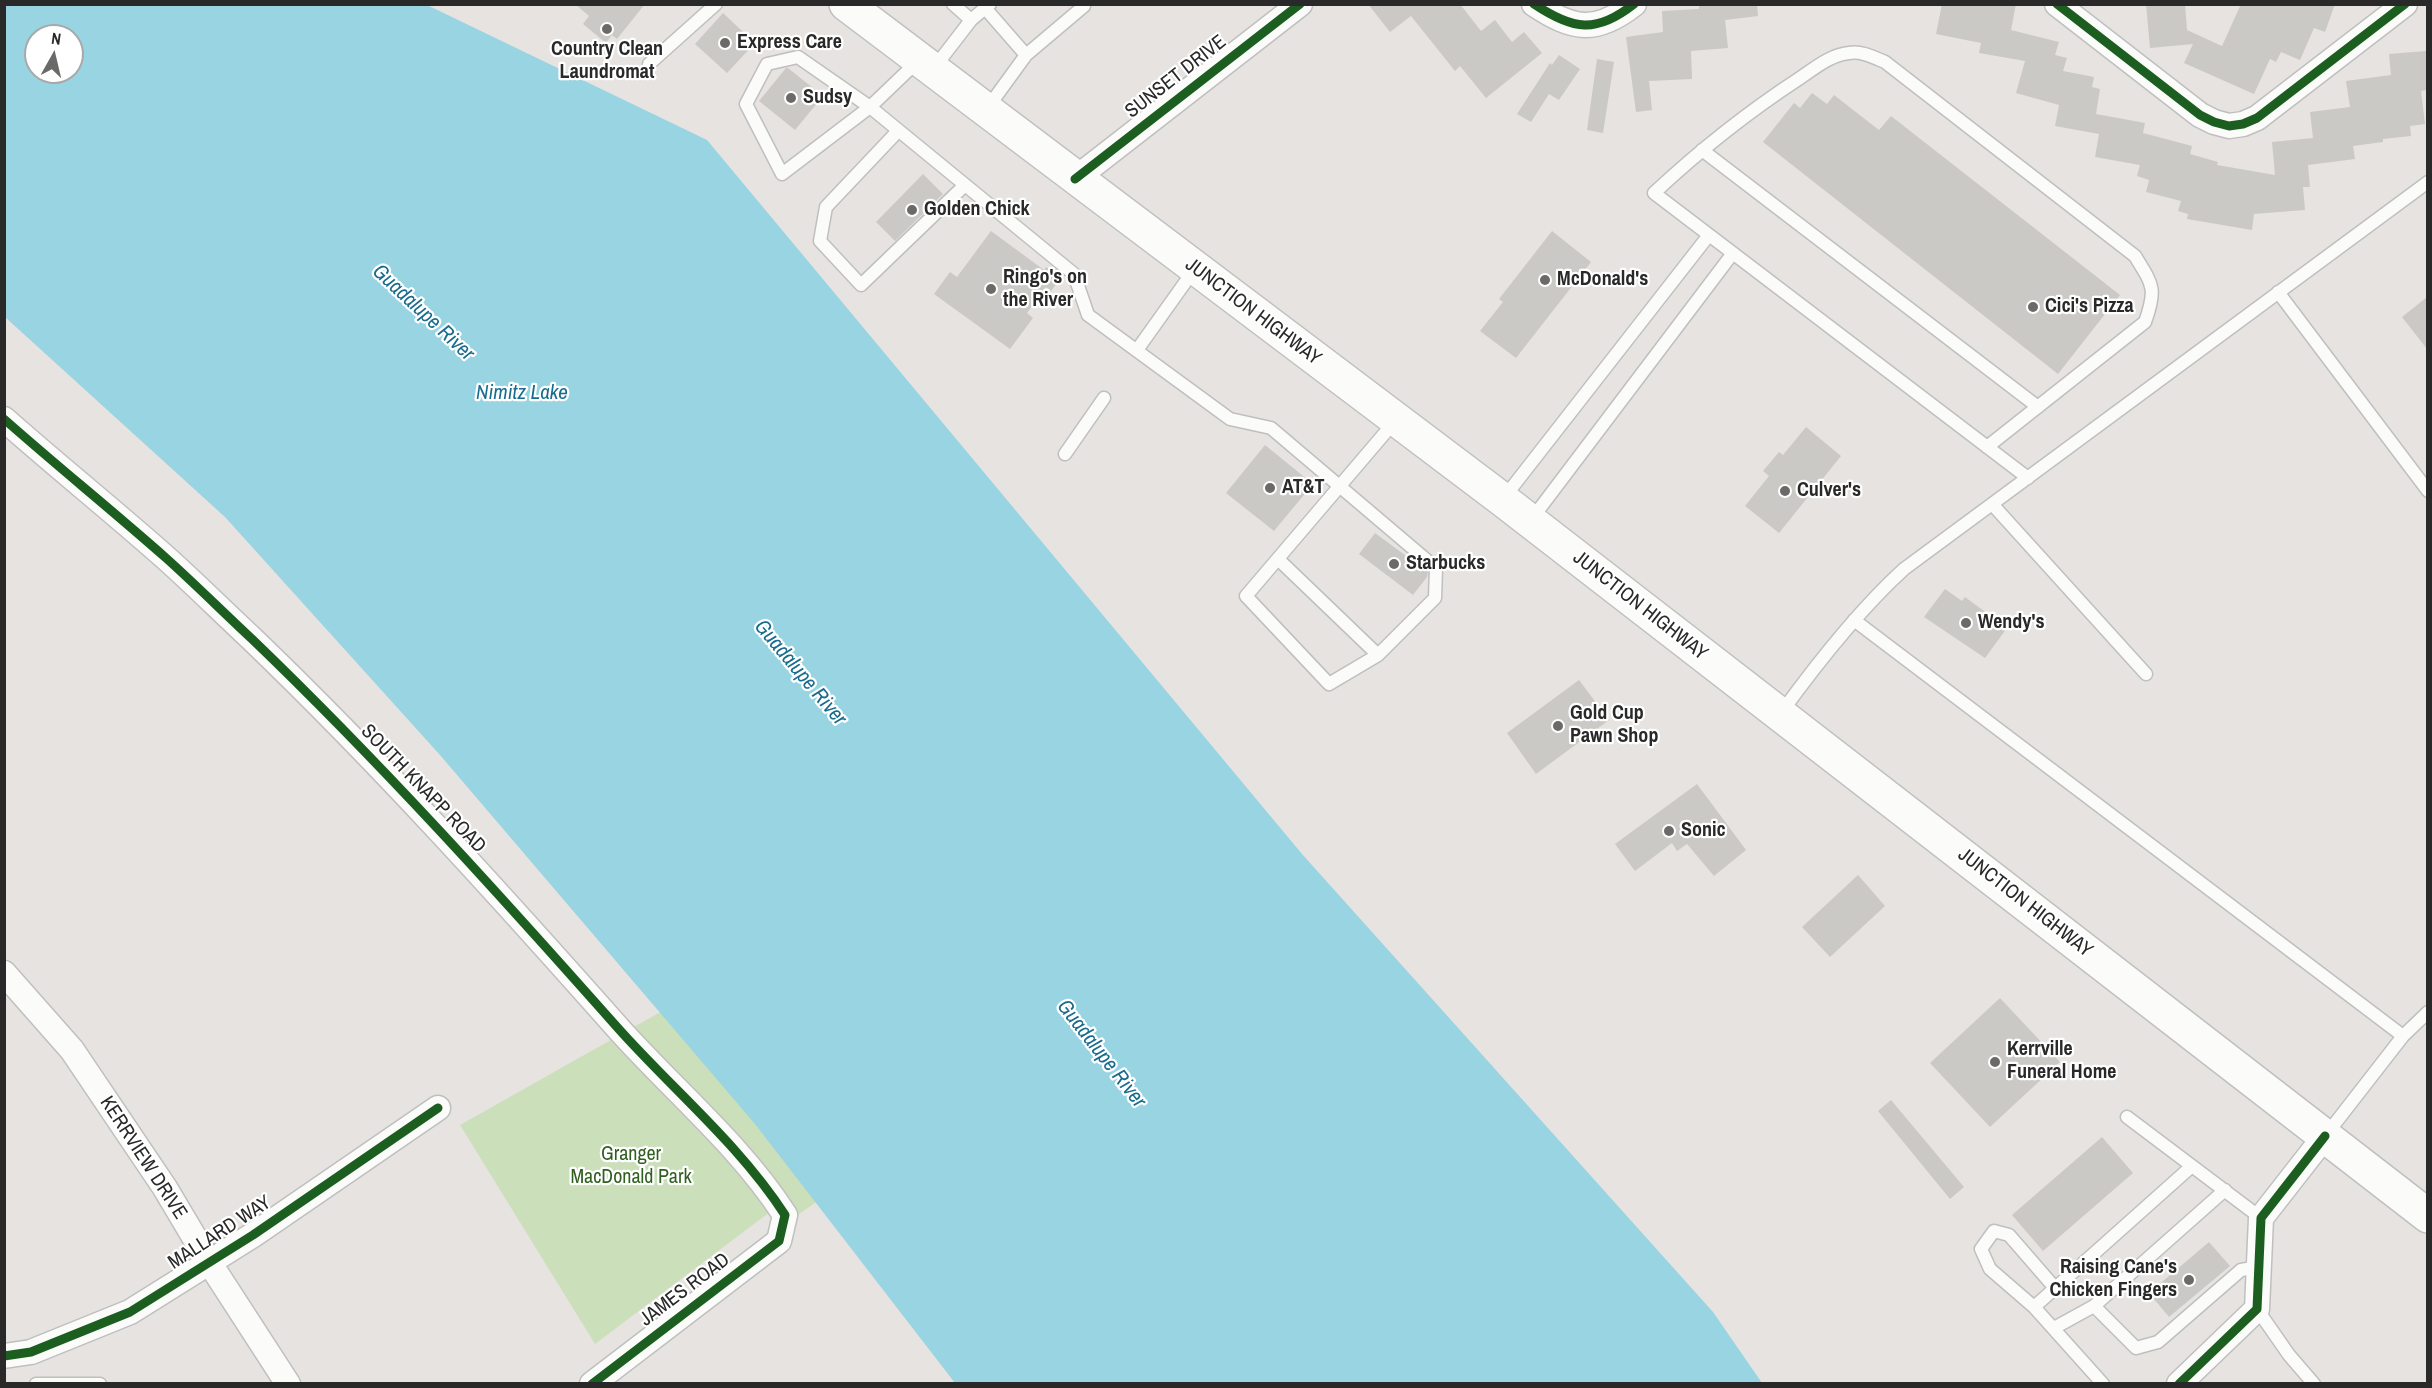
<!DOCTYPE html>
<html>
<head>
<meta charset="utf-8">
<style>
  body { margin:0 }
  #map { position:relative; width:2432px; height:1388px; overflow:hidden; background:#e6e3e0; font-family:"Archivo Narrow",sans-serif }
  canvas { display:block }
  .frame { position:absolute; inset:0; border:6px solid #292929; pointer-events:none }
  .north { position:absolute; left:24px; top:24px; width:60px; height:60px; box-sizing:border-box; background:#fff; border:2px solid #a9a9a9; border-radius:50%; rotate:8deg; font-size:16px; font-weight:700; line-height:24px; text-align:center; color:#292929 }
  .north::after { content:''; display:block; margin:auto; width:21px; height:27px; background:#6b6a69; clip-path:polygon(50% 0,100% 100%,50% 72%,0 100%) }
</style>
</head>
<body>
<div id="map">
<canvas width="2432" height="1388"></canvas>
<div class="frame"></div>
<div class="north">N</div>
</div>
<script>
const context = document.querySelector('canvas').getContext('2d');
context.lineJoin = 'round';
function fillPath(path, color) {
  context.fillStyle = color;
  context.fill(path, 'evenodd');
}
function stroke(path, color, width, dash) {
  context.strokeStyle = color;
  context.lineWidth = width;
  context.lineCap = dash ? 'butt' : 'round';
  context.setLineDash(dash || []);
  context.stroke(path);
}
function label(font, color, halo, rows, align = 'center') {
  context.font = font + ' "Archivo Narrow",sans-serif';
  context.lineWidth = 4.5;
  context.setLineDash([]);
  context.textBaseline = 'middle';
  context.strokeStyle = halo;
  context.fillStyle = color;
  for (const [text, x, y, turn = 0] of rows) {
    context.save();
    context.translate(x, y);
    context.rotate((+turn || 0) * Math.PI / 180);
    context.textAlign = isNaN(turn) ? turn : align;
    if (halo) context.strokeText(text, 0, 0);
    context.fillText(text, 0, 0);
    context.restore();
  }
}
fillPath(new Path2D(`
  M680 1001 836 1188 795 1217 783 1202 595 1344 460 1125Z`), '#ccdfbb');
fillPath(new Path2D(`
  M5 4 427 5 707 140 1302 854 1713 1312 1762 1383H955L755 1124 440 755 225 517 5 317ZM36 36H72V72H36Z`), '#98d4e2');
fillPath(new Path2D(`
  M575 4H645L617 39 612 35 606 43 583 24 589 16Z
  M1368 4H1460L1481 31 1495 20 1512 42 1524 32 1542 53 1486 98 1460 66 1455 71 1411 16 1390 32Z
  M1699 4H1757L1758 16 1725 20 1728 48 1691 51 1692 79 1649 81 1652 110 1636 112 1626 37 1663 32 1662 11 1699 9Z
  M1942 4H2016L2011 30 2059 42 2055 55 2067 58 2063 71 2094 77 2092 87 2100 89 2096 114 2145 123 2143 133 2192 146 2190 154 2218 162 2217 165 2275 175 2272 142 2313 138 2310 112 2350 107 2346 81 2391 75 2389 54 2426 51 2427 90 2421 91 2425 124 2410 126 2411 136 2383 139V142L2353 146 2355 159 2308 165 2310 187H2303L2305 210 2254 214 2252 230 2187 219 2188 214 2178 211 2181 201 2146 192 2149 180 2137 176 2140 165 2095 157 2099 134 2055 126 2059 105 2016 93 2025 61 1979 53 1981 43 1936 34Z
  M2146 4H2185L2187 30 2222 46 2241 4H2335L2325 32 2314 28 2300 60 2281 52 2276 62 2270 59 2254 94 2184 63 2193 44 2150 48Z
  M723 13 755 43 727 73 695 44Z
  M1559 55 1580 69 1559 100 1549 94 1531 122 1517 114 1550 63 1552 65Z
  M1597 59 1614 62 1603 133 1587 130Z
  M786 68H788L823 96 795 130 759 101Z
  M1812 93 1827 104 1834 95 1879 130 1891 116 2120 295 2058 374 1763 142 1794 103 1800 108Z
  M923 174 943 194 895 241 876 222Z
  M991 231 1044 270 1046 267 1061 278 1051 291 1046 287 1027 313 1033 318 1010 349 934 294 950 272 957 277Z
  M1552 231 1591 262 1516 358 1480 331 1503 302 1499 299Z
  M2427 297V349L2402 317Z
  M1806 427 1841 456 1779 533 1745 506 1769 476 1763 471 1779 452 1783 455Z
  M1265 445 1313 484 1274 531 1226 493Z
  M1375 533 1428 572 1427 577 1413 595 1359 554Z
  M1945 589 1962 601 1965 597 2007 628 1985 658 1924 617Z
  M1579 680 1609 720 1536 774 1507 733Z
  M1697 784 1746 850 1714 876 1687 844 1677 851 1672 843 1635 871 1615 844Z
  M1858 875 1885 906 1830 957 1802 927Z
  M2000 998 2060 1062 1990 1127 1930 1063Z
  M1891 1100 1964 1187 1950 1199 1878 1111Z
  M2102 1137 2133 1173 2043 1251 2012 1215Z
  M2209 1242 2230 1266 2169 1317 2149 1293Z`), '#cbc9c6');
const service = new Path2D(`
  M953 4 971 20
  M985 8 1026 55 1084 6
  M918 61 870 107 782 174 746 104 767 64 798 57 870 107 1074 274 1088 315 1230 419 1271 428 1436 568 1435 598 1378 655 1329 684 1246 596 1396 420
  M649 64 716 4
  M934 68 971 20 990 4
  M986 110 1026 55
  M898 131 826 207 820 241 861 285 965 185
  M1702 150 2038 407
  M2278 292 2428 491
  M1137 350 1194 270
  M1987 447 2145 322C2157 289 2153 285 2135 256L1885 62C1873 57 1862 51 1849 53 1830 55 1815 68 1800 78 1748 112 1700 150 1654 193L2028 478
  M1065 454 1104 398
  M1503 499 1709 235
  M1992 504 2146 674
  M1531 520 1733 253
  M1278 559 1378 655
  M1854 620 2403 1036
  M1781 713C1818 662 1858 611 1904 569L2428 182
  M2127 1117 2261 1218
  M2326 1135 2403 1036 2428 1012
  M2055 1288 2009 1235 1994 1231 1981 1249 1990 1269 2034 1307 2103 1384
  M2094 1306 2136 1348 2158 1342 2241 1270 2259 1267
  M2034 1307 2192 1166
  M2257 1309 2289 1355 2314 1384
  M2054 1328 2094 1306 2225 1190
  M36 1384H100`);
const minor = new Path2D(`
  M1534 4C1573 30 1596 34 1634 4
  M2057 4 2200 115 2214 122 2229 126 2243 124 2257 118 2405 4
  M1075 179 1300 4
  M4 419C57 466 113 511 166 558 195 584 223 612 252 639 380 762 499 894 617 1027 673 1090 739 1144 785 1215L779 1241 592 1384
  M4 973 72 1050 165 1188 209 1262 288 1384
  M4 1356 31 1352 130 1312 253 1235 438 1108
  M2179 1384 2257 1309 2261 1218 2325 1136`);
const secondary = new Path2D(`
  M846 4 1503 500 2428 1216`);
stroke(service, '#c0bfc0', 15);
stroke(minor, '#c0bfc0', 27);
stroke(secondary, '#c0bfc0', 36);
stroke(service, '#fbfbfa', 12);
stroke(minor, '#fbfbfa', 24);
stroke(secondary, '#fbfbfa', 33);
stroke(new Path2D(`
  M1534 4C1573 30 1596 34 1634 4
  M2057 4 2200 115 2214 122 2229 126 2243 124 2257 118 2405 4
  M1075 179 1300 4
  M4 419C57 466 113 511 166 558 195 584 223 612 252 639 380 762 499 894 617 1027 673 1090 739 1144 785 1215L779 1241 592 1384
  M4 1356 31 1352 130 1312 253 1235 438 1108
  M2179 1384 2257 1309 2261 1218 2325 1136`), '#1b5e20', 9);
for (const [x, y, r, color] of [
  [607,29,6,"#6b6a69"],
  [725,43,6,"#6b6a69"],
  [791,98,6,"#6b6a69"],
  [912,210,6,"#6b6a69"],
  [1545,280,6,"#6b6a69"],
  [991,289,6,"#6b6a69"],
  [2033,307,6,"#6b6a69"],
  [1270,488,6,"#6b6a69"],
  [1785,491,6,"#6b6a69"],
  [1394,564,6,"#6b6a69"],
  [1966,623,6,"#6b6a69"],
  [1558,726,6,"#6b6a69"],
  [1669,831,6,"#6b6a69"],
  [1995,1062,6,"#6b6a69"],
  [2189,1280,6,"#6b6a69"]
]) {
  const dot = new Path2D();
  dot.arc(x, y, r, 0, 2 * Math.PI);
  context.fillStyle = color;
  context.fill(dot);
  stroke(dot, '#fff', 2);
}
label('bold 20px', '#292929', '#fff', [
  ["Express Care",737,43],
  ["Country Clean",607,50,"center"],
  ["Laundromat",607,73,"center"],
  ["Sudsy",803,98],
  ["Golden Chick",924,210],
  ["Ringo's on",1003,278],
  ["the River",1003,301],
  ["McDonald's",1557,280],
  ["Cici's Pizza",2045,307],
  ["AT&T",1282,488],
  ["Culver's",1797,491],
  ["Starbucks",1406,564],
  ["Wendy's",1978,623],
  ["Gold Cup",1570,714],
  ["Pawn Shop",1570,737],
  ["Sonic",1681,831],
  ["Kerrville",2007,1050],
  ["Funeral Home",2007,1073],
  ["Raising Cane's",2177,1268,"right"],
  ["Chicken Fingers",2177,1291,"right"]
], 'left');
label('20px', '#292929', '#fff', [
  ["SUNSET DRIVE",1176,77,-38],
  ["JUNCTION HIGHWAY",1253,312,37],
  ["JUNCTION HIGHWAY",1640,606,38],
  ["SOUTH KNAPP ROAD",423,789,46],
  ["JUNCTION HIGHWAY",2025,903,38],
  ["KERRVIEW DRIVE",143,1158,57],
  ["MALLARD WAY",220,1233,-33],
  ["JAMES ROAD",685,1290,-37]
]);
label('20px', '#315f20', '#fff', [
  ["Granger",631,1155],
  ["MacDonald Park",631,1178]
]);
label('italic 21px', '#196c8d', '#fff', [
  ["Guadalupe River",423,313,43],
  ["Nimitz Lake",522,393],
  ["Guadalupe River",800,673,50],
  ["Guadalupe River",1101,1054,52]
]);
</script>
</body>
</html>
